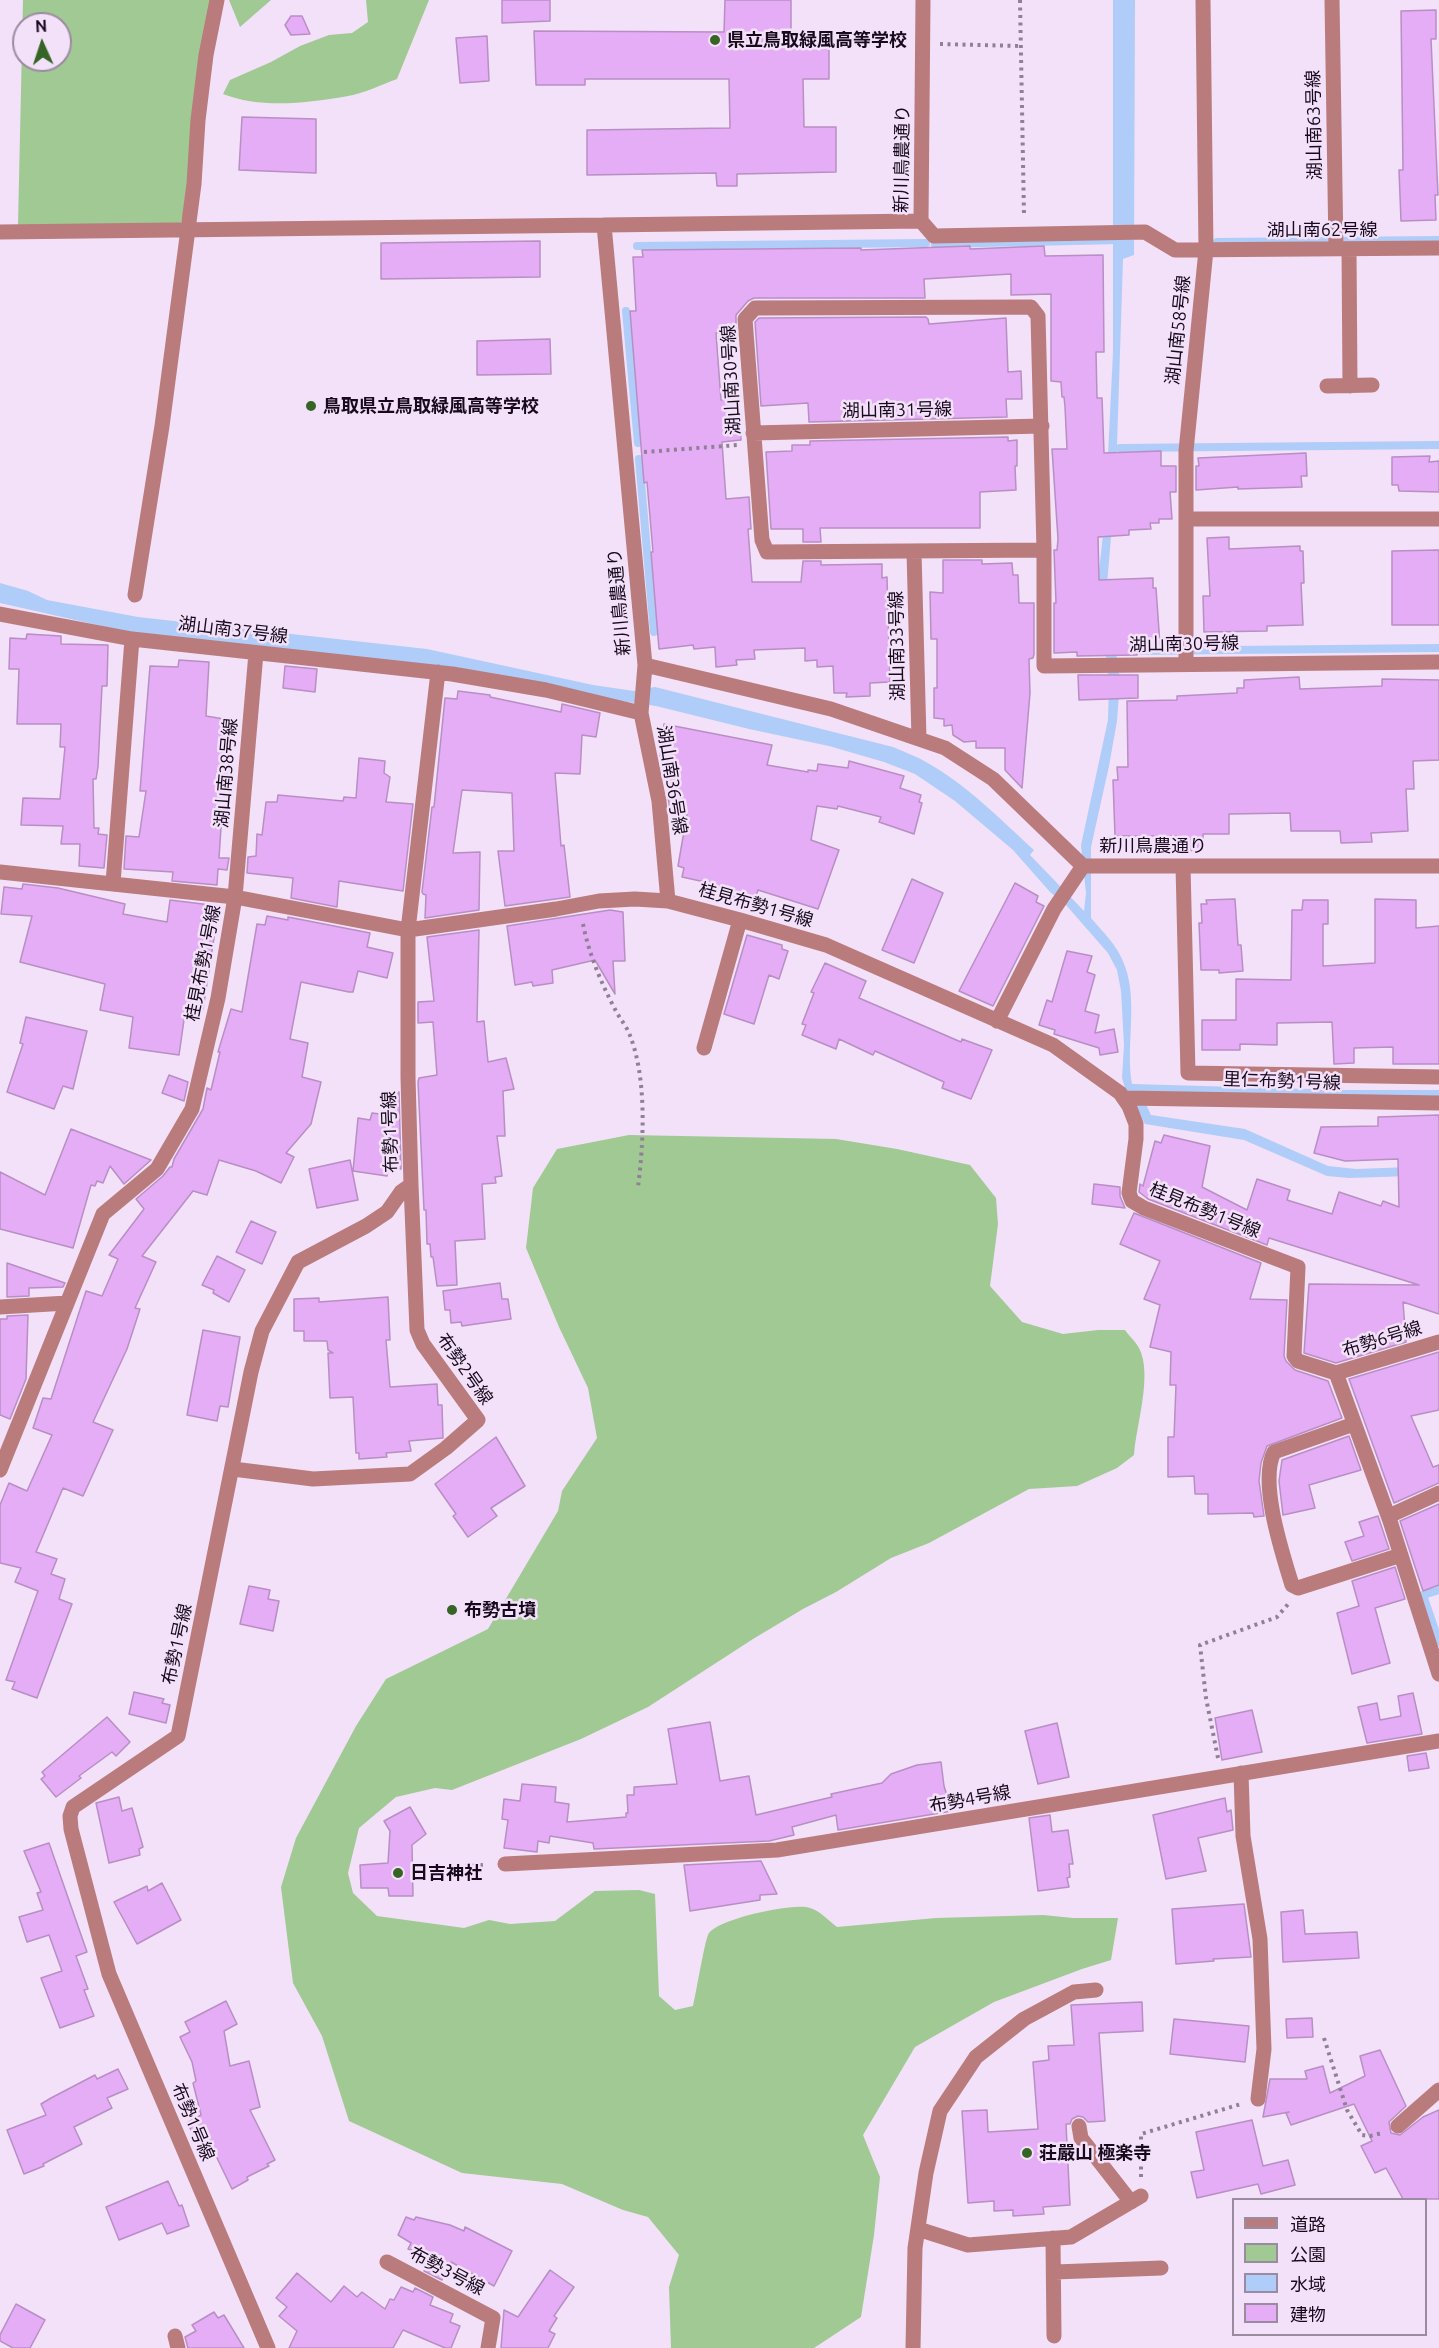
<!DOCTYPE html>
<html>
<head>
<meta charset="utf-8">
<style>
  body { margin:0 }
  #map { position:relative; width:1439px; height:2348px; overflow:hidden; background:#f2e1f8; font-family:Ubuntu,"Noto Sans JP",sans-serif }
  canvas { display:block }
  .legend { position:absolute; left:1232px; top:2198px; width:195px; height:138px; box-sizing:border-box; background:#f2e1f8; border:2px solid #9b8ba0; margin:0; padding:8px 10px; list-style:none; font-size:18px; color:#18091d }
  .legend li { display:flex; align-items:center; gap:12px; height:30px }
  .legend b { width:30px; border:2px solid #9b8ba0 }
  .north { position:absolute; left:12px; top:12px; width:60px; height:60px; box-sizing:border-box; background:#f2e1f8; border:2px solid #9b8ba0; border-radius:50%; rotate:357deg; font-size:16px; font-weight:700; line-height:24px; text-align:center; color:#18091d }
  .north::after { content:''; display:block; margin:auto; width:21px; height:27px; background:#356424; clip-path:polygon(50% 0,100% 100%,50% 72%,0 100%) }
</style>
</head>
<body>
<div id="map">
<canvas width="1439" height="2348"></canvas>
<ul class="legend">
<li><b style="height:8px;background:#ba7b7d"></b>道路</li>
<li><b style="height:16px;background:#a1c993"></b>公園</li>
<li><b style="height:16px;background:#afcdf8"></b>水域</li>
<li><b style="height:16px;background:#e4adf5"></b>建物</li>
</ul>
<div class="north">N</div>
</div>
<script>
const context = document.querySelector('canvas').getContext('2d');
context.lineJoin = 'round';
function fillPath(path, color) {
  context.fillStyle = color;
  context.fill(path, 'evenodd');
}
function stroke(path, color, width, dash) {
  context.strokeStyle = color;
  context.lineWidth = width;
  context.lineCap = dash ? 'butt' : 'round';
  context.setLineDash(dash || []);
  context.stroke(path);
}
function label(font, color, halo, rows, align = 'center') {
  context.font = font + ' Ubuntu,"Noto Sans JP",sans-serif';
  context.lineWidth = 5;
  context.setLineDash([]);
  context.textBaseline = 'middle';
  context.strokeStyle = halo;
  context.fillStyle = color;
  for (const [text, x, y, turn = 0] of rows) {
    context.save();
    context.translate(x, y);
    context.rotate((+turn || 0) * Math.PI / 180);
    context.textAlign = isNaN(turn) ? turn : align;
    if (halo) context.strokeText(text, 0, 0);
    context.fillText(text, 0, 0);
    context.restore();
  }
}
fillPath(new Path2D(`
  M23 0H212L186 213 180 224 18 225ZM24 24H60V60H24Z
  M229 0H271L240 27Z
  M366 0H429L397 79C381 85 364 93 348 96 308 103 261 109 223 94L230 80 271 62 300 46 329 35 352 33 368 22Z
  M629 1135 836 1139 897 1149 970 1165 996 1198 998 1224 990 1286 1022 1322 1063 1334 1098 1330H1125C1129 1336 1136 1342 1139 1348 1153 1375 1136 1425 1134 1455L1117 1468 1077 1486 1029 1489 929 1543 891 1558 836 1592 803 1609 753 1639 648 1707 581 1739 452 1790 435 1788 396 1797 359 1828 348 1873 353 1893 377 1916 464 1928 489 1920 510 1924 555 1921 595 1891 639 1890 655 1894 659 1996 675 2010 693 2006C696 1994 705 1938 709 1933 719 1919 794 1902 810 1908 819 1910 829 1921 837 1927L936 1918 1043 1915 1073 1918H1118L1111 1960 1082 1969 994 2002 915 2047 863 2135 880 2177 874 2235 861 2317 814 2348H671L669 2287 679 2255 648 2217 623 2210 562 2184 462 2173 349 2121 322 2036 293 1983 281 1887 296 1838 356 1726 386 1679 488 1629 558 1511 562 1491 597 1438 588 1388 559 1327 526 1248 533 1188 557 1149Z`), '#a1c993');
fillPath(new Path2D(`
  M1113 0H1135L1134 255 1123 259 1116 477 1107 585 1120 681 1117 721 1109 766 1091 847V918C1102 931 1115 943 1122 959 1140 997 1125 1043 1132 1084L1346 1090H1439V1097L1144 1100 1151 1115 1245 1129 1328 1166 1356 1169 1439 1166 1410 1176 1349 1178 1327 1176 1244 1140 1145 1124 1125 1088 1122 1078 1124 1045 1121 991 1117 970 1108 953 1066 905 1050 892 1013 850 955 801 915 774 884 762 829 746 749 729 656 706 124 631 0 603V583L28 591 47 600 138 617 427 649 593 685 634 691 655 687 893 747C904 752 916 756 926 762 967 785 1000 819 1034 850L1030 855 1084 911 1086 893 1081 845 1108 720 1109 684 1098 580 1105 517 1113 352Z`), '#afcdf8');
stroke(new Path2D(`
  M1217 242 1439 240
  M935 244 1121 240
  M637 246 926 243
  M626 311 638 443
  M1120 448 1439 445
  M639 459 654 632
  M1129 651 1439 648
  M1439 1590 1423 1595 1439 1642`), '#afcdf8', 8);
const building = new Path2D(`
  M502 0H550V21L502 23Z
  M725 0H791V32L826 31V38H829V79H803L804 127H836V172L737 174V186H717L716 173 587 175V130L730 128 729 79H585V85H536L534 31 724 32Z
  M1436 10V39H1431L1438 195H1435L1436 220 1401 221 1399 170H1403L1401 11Z
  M291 16H302L310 34 291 35 285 25Z
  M487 36 489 81 460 83 456 38Z
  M242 117 316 119V173L239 170Z
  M540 241V277L381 279V243Z
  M970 246V249L1044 246 1045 256 1103 255 1104 352H1096L1097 398H1102L1104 453 1161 451V466H1176V492H1170L1172 519H1159V523H1150L1151 529 1129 530V535L1098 537 1099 580 1153 578V588H1156L1160 645 1137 646V655L1077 656V652L1054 653V603H1056L1054 550H1057L1058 539 1052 449H1067L1065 407 1064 397H1062L1061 382 1051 381V294L1011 295V274L924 279 925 298H754L748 301 736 315V331L716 333 721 400H738L741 440 722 442 726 499 749 497 751 529H748L752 582H801L803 561H821V565L882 564V578L887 577 890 682 870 683V696L846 697 847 693H834L833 666 817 667V660L805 661V648L754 650 755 659 736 660 737 665 716 667 715 647 694 649 693 645 659 649 651 552H653L647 482 644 483 630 311H636L633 257H643L642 250 861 248V250Z
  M926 317 928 319 929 324 1006 318 1008 372 1021 371 1022 399H1006L1007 417 809 422 808 403 761 406 755 322 759 318Z
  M550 339 551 374 477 375V341Z
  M1008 437V441L1017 440V466H1015L1016 490 980 492V528H820L821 542H803V529H771L766 452 792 451V445H810V441Z
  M1306 453 1307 476H1301L1302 487 1238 489V487L1196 490V466H1199L1198 458Z
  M1430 456 1429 462 1439 461V492L1399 491 1398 485H1392V457Z
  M1229 537V549L1300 546V551H1303L1304 583H1301L1303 625 1267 626V631L1204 632 1203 596H1210L1207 538Z
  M1439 550V625H1392V551Z
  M943 560H982V564L1012 563 1013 575H1018L1019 603H1034V654L1033 658 1029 659 1030 693 1022 788 1005 770V748H976V741L964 742 953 735 952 725 944 726V719L934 718V688H937V639H931L930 592 943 593Z
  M27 634 61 636V644L108 645 107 686H102L98 767 96 779H93L94 828H99L98 834 107 835 104 868 79 866 80 844H61L63 826 21 825 23 798 60 799 65 747H60L61 724H17L19 669H9L10 638 26 639Z
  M179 660 209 662 206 716 224 719 222 737 228 738 225 767H229L227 813H222L219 858H229L227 870 218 869 217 885 172 881 173 872 124 869 126 836 139 837 146 791H140L150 666 178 667Z
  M285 666 317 669 315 692 283 688Z
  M1078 675H1138V698L1079 700Z
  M1299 677 1300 689 1382 686V679L1439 680V760L1413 761 1414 789H1406L1408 831 1371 833 1372 842 1341 843 1340 831H1291L1290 813 1229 814V834H1203V850L1181 851V836H1115L1113 780H1118L1117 767H1128L1127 701 1177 700V696L1237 693V688H1244V680Z
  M458 691 490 695V697L561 712 562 704 600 713 596 737 582 735 580 774 555 773 561 846 564 845 570 897 505 906 498 851H514L512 793 462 790 453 853 480 852 479 910 425 918 426 895 423 894 422 892 432 807H434L445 698 457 699Z
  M664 724 772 745 767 765 808 772V770L817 771 818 764 848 768 849 761 904 776 900 788 921 795 919 802 922 803 914 834 879 822 881 817 838 806 837 809 817 806 811 840 839 850 818 909 758 890 755 900 744 897 742 907 723 901 725 895 712 891 714 884 682 877 684 868 678 866 687 814 670 810 668 797 675 758 660 756Z
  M359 758 385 761 384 773 390 777 386 802 413 804 403 891 339 881 337 907 291 898 293 878 247 873 248 857 256 856 257 834 262 835 266 802H277L278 795 343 801 344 797 356 798Z
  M912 879 943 893 914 963 882 950Z
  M1015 883 1038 896 1036 902 1044 906 993 1006 959 991Z
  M23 884 58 888 125 904 123 914 167 922 170 900 219 906 203 1009 186 1006 179 1055 129 1048 133 1017 100 1010 105 984 20 962 32 916 1 914 4 887 22 889Z
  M1235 899 1238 945H1241L1243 971 1219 973V970H1201L1199 923H1202L1201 904H1207L1206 900Z
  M1375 899 1416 900V928L1439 926V1064H1393V1047L1354 1048V1063L1334 1064 1332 1022 1277 1023V1045L1240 1044V1050H1202V1020H1236V979L1291 980 1292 910H1302L1303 900H1328V924H1323V966L1375 963Z
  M610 910 623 912 625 961H613L615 994 595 960 552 970 553 983 533 986 532 982 515 985 507 926Z
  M267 916 288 920V917L370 933 367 947 393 953 387 978 358 971 353 992H349L301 982 290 1039 308 1043 302 1077 321 1082 311 1124 286 1153 294 1157 281 1183 256 1171 219 1160 207 1195 193 1191 142 1256 156 1262 135 1308 140 1309 127 1349 93 1422 113 1430 83 1496 63 1488 36 1552 57 1559 51 1574 65 1579 59 1599 72 1604 37 1698 12 1689 15 1682 6 1680 38 1591 15 1582 21 1568 0 1563V1505L9 1483 27 1491 52 1435 33 1428 43 1398 51 1399 86 1291 102 1296 118 1259 109 1255 144 1209 136 1199 163 1176 170 1167H172L174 1159 203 1109 207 1088 211 1090 220 1052H218L231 1009 242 1012 257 924 265 925Z
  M479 930 477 1022 484 1021 488 1062 506 1058 514 1089 503 1091 505 1136H497L502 1176 495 1177 496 1183 482 1184 485 1239 455 1241 457 1285 437 1286 433 1257H431L430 1244H427L426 1210H424L418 1082 419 1078 437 1075 433 1022 418 1023V1002L434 1001 427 937Z
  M747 935 782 945V949L788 951 779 979 769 975 754 1024 724 1014Z
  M1067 951 1092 956 1087 972 1095 975 1085 1011 1099 1015 1095 1033 1114 1029 1118 1052 1100 1055 1099 1048 1054 1034 1055 1030 1039 1025 1047 1000 1052 1002Z
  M825 963 866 981 859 998 961 1042 962 1039 992 1050 971 1099 942 1088 944 1082 875 1051 873 1055 839 1039 836 1049 802 1035 806 1025 802 1024 814 993 811 992Z
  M26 1017 87 1031 73 1089 63 1086 54 1109 7 1092 23 1044 20 1043Z
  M169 1075 188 1082 184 1101 162 1093Z
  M399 1092 401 1169 389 1167 387 1176 353 1171 358 1118 370 1120 372 1113 396 1116 386 1098Z
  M1439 1115V1314L1403 1302 1406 1342 1336 1363 1304 1353 1309 1284 1419 1285 1269 1238 1267 1245 1148 1199 1139 1192 1140 1184 1143 1186 1155 1141 1161 1143 1164 1135 1210 1146 1202 1187 1247 1210 1257 1179 1290 1190 1287 1200 1332 1214 1339 1192 1381 1206 1383 1201 1399 1207 1398 1159 1345 1161 1314 1153 1321 1127 1378 1126V1117Z
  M71 1129 151 1160 124 1184 110 1166 103 1183 97 1181 95 1186 91 1185 73 1248 0 1229V1172L45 1195Z
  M350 1160 358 1200 317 1208 309 1169Z
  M1094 1184 1120 1187V1196L1125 1208 1092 1204Z
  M1134 1213 1261 1263 1250 1299 1287 1300 1284 1356 1286 1361 1295 1370 1328 1381 1342 1418 1267 1446 1261 1463 1259 1481 1264 1516 1254 1517 1253 1513 1208 1514V1494H1195L1194 1476 1168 1477V1437H1174L1176 1385H1170L1171 1352 1150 1347 1160 1305 1144 1299 1160 1261 1120 1244Z
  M251 1221 276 1232 262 1264 236 1252Z
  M217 1256 245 1270 229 1302 213 1293 214 1290 202 1285Z
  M7 1263 65 1283 63 1287 29 1288V1296L7 1297Z
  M500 1283 502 1299H508L511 1319 462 1326 461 1322 451 1323 450 1310H445L443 1291Z
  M388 1297 390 1340H386L390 1387 437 1384 438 1405H442L443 1438 409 1441 411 1451 386 1453 387 1457 359 1459V1453H356L353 1397 330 1398 328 1353H333L328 1350 327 1341H304V1331H294V1299L319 1298V1302Z
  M28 1315 26 1379 10 1419 0 1415V1319H7V1316Z
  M203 1330 240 1337 228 1407 220 1406 217 1421 187 1415Z
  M1439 1352V1410L1411 1416 1433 1467 1439 1465V1483L1394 1503 1349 1379Z
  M1349 1436 1361 1470 1309 1485 1315 1508 1283 1515 1279 1481 1282 1460Z
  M496 1437 525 1486 491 1508 497 1516 468 1537 453 1516 456 1514 435 1484Z
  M1439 1504V1585L1423 1591 1400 1521Z
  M1378 1516 1389 1549 1352 1561 1345 1542 1364 1536 1359 1522Z
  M1395 1567 1405 1599 1375 1608 1390 1663 1352 1674 1337 1613 1359 1606 1352 1581Z
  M249 1586 270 1590 268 1599 279 1601 273 1631 240 1624Z
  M134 1692 164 1699 162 1703 170 1705 166 1723 129 1714Z
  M1413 1693 1422 1734 1367 1743 1358 1707 1377 1703 1380 1720 1401 1716 1398 1696Z
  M1252 1710 1262 1752 1222 1760 1215 1718Z
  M107 1717 130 1742 116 1756 112 1752 79 1776 81 1778 56 1797 41 1779 45 1776 42 1772Z
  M710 1722 720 1781 749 1776 756 1815 832 1797 831 1794 882 1783 891 1774 917 1765 941 1762 944 1786 952 1811 838 1830 836 1815 792 1827 794 1835 769 1841 594 1849 593 1843 550 1836 549 1843 538 1841 537 1852 504 1848 508 1820 502 1819 504 1799 520 1801 522 1784 556 1787 555 1802 569 1804 567 1822 626 1817V1813H628L627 1795H634V1787L677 1784 668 1729Z
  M1057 1723 1069 1777 1038 1784 1025 1731Z
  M1426 1753 1429 1768 1409 1771 1407 1756Z
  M119 1797 122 1811 132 1808 143 1847 139 1849 140 1855 109 1863 96 1803Z
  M1225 1798 1227 1812 1231 1810 1233 1830 1198 1838 1206 1871 1166 1879 1153 1815Z
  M410 1807 426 1834 412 1845 413 1896H389L388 1888H361L360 1865 388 1863 390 1831 384 1821Z
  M1050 1815 1052 1832 1068 1830 1073 1864H1069L1070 1877 1067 1878 1069 1887 1038 1891 1029 1818Z
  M49 1843 87 1952 76 1956 88 1989 84 1990 94 2016 60 2028 41 1978 62 1971 49 1935 27 1942 19 1917 43 1910 37 1893 41 1892 24 1851Z
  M761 1861 777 1894 760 1895V1900L690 1911 684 1865Z
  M162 1883 181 1920 137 1944 114 1902 147 1886 148 1891Z
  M1244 1904 1251 1957 1213 1959 1214 1961 1176 1964 1172 1909Z
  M1303 1910 1305 1934 1357 1932 1359 1958 1283 1962 1281 1912Z
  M226 2001 237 2024 224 2031 230 2066 249 2061 260 2107 250 2110 275 2160 267 2164 269 2166 247 2177 248 2180 232 2189 216 2156 211 2158 202 2141 199 2143 187 2123 201 2115 193 2083 196 2081 192 2062 180 2037 190 2032 185 2022Z
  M1142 2002 1143 2031 1099 2033 1105 2121 1088 2122 1083 2117 1078 2116 1072 2119 1070 2124H1066L1070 2205 1043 2207 1044 2214 1013 2216V2210L994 2211V2201L968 2203 962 2111 987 2110 988 2132 1038 2129 1033 2062 1049 2060 1048 2046 1074 2045 1071 2005Z
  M1312 2018 1313 2037 1287 2038 1286 2019Z
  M1174 2019 1249 2026 1245 2062 1170 2054Z
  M1380 2050 1406 2106 1389 2122 1391 2133 1400 2135 1423 2117 1439 2110V2199H1403L1386 2168 1375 2173 1361 2146 1372 2141 1354 2104 1291 2125 1286 2113 1289 2112 1263 2117 1270 2079H1307L1305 2071 1323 2066 1330 2093 1365 2076 1360 2056Z
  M118 2069 128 2089 107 2098 112 2108 74 2127 82 2144 43 2164 44 2166 24 2174 7 2130 46 2115 41 2104 51 2098 95 2075 97 2079Z
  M1252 2120 1263 2166 1288 2160 1295 2185 1261 2194 1258 2184 1197 2198 1191 2172 1204 2170 1196 2132Z
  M168 2181 179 2206 182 2205 189 2226 167 2234 162 2223 119 2240 106 2207Z
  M406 2217 414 2220 416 2217 450 2225 464 2231 465 2227 512 2251 494 2286 451 2262 442 2280 424 2271 431 2257 408 2249 411 2243 398 2235Z
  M550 2270 574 2287 554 2316 557 2318 549 2331 555 2334 548 2348H501L504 2310 518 2317Z
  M297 2273 331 2302 344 2286 357 2297 362 2292 385 2309 390 2299 394 2300 401 2287 413 2292 415 2288 433 2297 430 2305 453 2314 450 2322 460 2326 451 2348H445L403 2330 393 2348H289L297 2331 279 2316 287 2307 276 2298Z
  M16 2304 45 2320 30 2348H13L0 2341V2335Z
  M214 2312 218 2318 224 2315 244 2348H188L185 2337 196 2331 192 2325Z`);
fillPath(building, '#e4adf5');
stroke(building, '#b88ec5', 1.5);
stroke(new Path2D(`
  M1020 0 1024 215
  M940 44 1020 46
  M644 452 738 445
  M583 924C589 955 602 985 617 1013 621 1020 626 1026 629 1033 647 1076 644 1141 638 1187
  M1218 1758 1206 1698 1200 1645 1277 1617 1289 1603
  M435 1867 486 1865
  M1324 2038 1347 2110 1362 2135 1370 2136 1382 2133
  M1141 2177V2134L1241 2104`), '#908096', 4, [3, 4.5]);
stroke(new Path2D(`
  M923 0 921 221 604 225 645 665 831 709 945 748 993 779 1083 866H1439
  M1332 0 1336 249
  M921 221 934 236 1145 232 1175 250 1439 248
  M0 232 604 225
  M1349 249 1350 386
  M1327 386 1372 385
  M753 433 1042 426
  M1186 519H1439
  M1044 550 767 552 762 540 745 319 755 308 1031 307 1038 316 1044 550V666L1439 662
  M914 552 919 739
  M135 595 162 426 194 184 198 120 206 55 217 0
  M0 614 132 639 452 674 546 690 641 713
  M1186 663V451L1206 250 1203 0
  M645 665 641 713 659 801 668 901
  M1183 866 1188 1073 1439 1077
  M0 872 235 897 408 930 556 909 599 901 635 899 668 901 740 920 826 945 1053 1045 1120 1093 1129 1106 1136 1124V1139L1129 1193 1132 1201 1144 1208 1298 1267 1294 1356 1298 1361 1336 1373 1390 1521 1439 1674
  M113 883 132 639
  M997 1021 1054 909 1083 866
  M704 1048 740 920
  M1124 1098 1439 1103
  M0 1307 67 1303
  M1336 1373 1439 1342
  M1354 1424 1274 1452C1259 1483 1282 1552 1292 1585L1298 1588 1401 1555
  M233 1469 313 1479 410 1474 446 1448 478 1420 423 1344 417 1330 411 1185
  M0 1470 103 1214 157 1169 192 1109 218 998 235 897 256 653
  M1389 1516 1439 1493
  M1241 1773 1243 1836 1260 1939 1264 2049 1258 2099
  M505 1864 777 1850 1439 1741
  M1079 2126 1081 2138 1131 2202
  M1398 2126 1439 2090
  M918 2229 968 2245 1071 2237 1141 2196
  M1053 2238 1054 2336
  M387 2262 493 2318 488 2348
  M1055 2272 1161 2268
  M175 2336 178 2348
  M268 2348 109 1974 71 1829 70 1816 73 1807 178 1736 251 1372 262 1331 298 1262 366 1226 387 1212 401 1192 411 1185 408 1077V930L438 672
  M913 2348 915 2248 926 2173 940 2111 976 2057 1024 2019 1074 1992 1096 1990`), '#ba7b7d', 15);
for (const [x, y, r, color] of [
  [715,40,6,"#356424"],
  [311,406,6,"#356424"],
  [452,1610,6,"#356424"],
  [398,1873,6,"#356424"],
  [1027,2153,6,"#356424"]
]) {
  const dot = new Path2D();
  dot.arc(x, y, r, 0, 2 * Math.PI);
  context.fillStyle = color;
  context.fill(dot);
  stroke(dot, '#f2e1f8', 2);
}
label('bold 18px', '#18091d', '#f2e1f8', [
  ["県立鳥取緑風高等学校",727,40],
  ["鳥取県立鳥取緑風高等学校",323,406],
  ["布勢古墳",464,1610],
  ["日吉神社",410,1873],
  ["荘嚴山 極楽寺",1039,2153]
], 'left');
label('18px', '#18091d', '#f2e1f8', [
  ["湖山南63号線",1314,125,-91],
  ["新川鳥農通り",902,159,-89],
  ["湖山南62号線",1322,230],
  ["湖山南58号線",1178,330,-84],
  ["湖山南30号線",731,380,-93],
  ["湖山南31号線",897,410,-1],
  ["新川鳥農通り",619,602,-95],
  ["湖山南37号線",233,630,7],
  ["湖山南30号線",1184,644,-1],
  ["湖山南33号線",897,646,-91],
  ["湖山南38号線",226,773,-85],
  ["湖山南36号線",672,780,81],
  ["新川鳥農通り",1153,846],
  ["桂見布勢1号線",756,905,16],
  ["桂見布勢1号線",203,963,-79],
  ["里仁布勢1号線",1282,1081,2],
  ["布勢1号線",390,1132,-92],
  ["桂見布勢1号線",1205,1210,22],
  ["布勢6号線",1382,1339,-17],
  ["布勢2号線",465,1369,55],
  ["布勢1号線",177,1644,-78],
  ["布勢4号線",970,1799,-10],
  ["布勢1号線",193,2122,67],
  ["布勢3号線",447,2271,28]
]);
</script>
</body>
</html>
